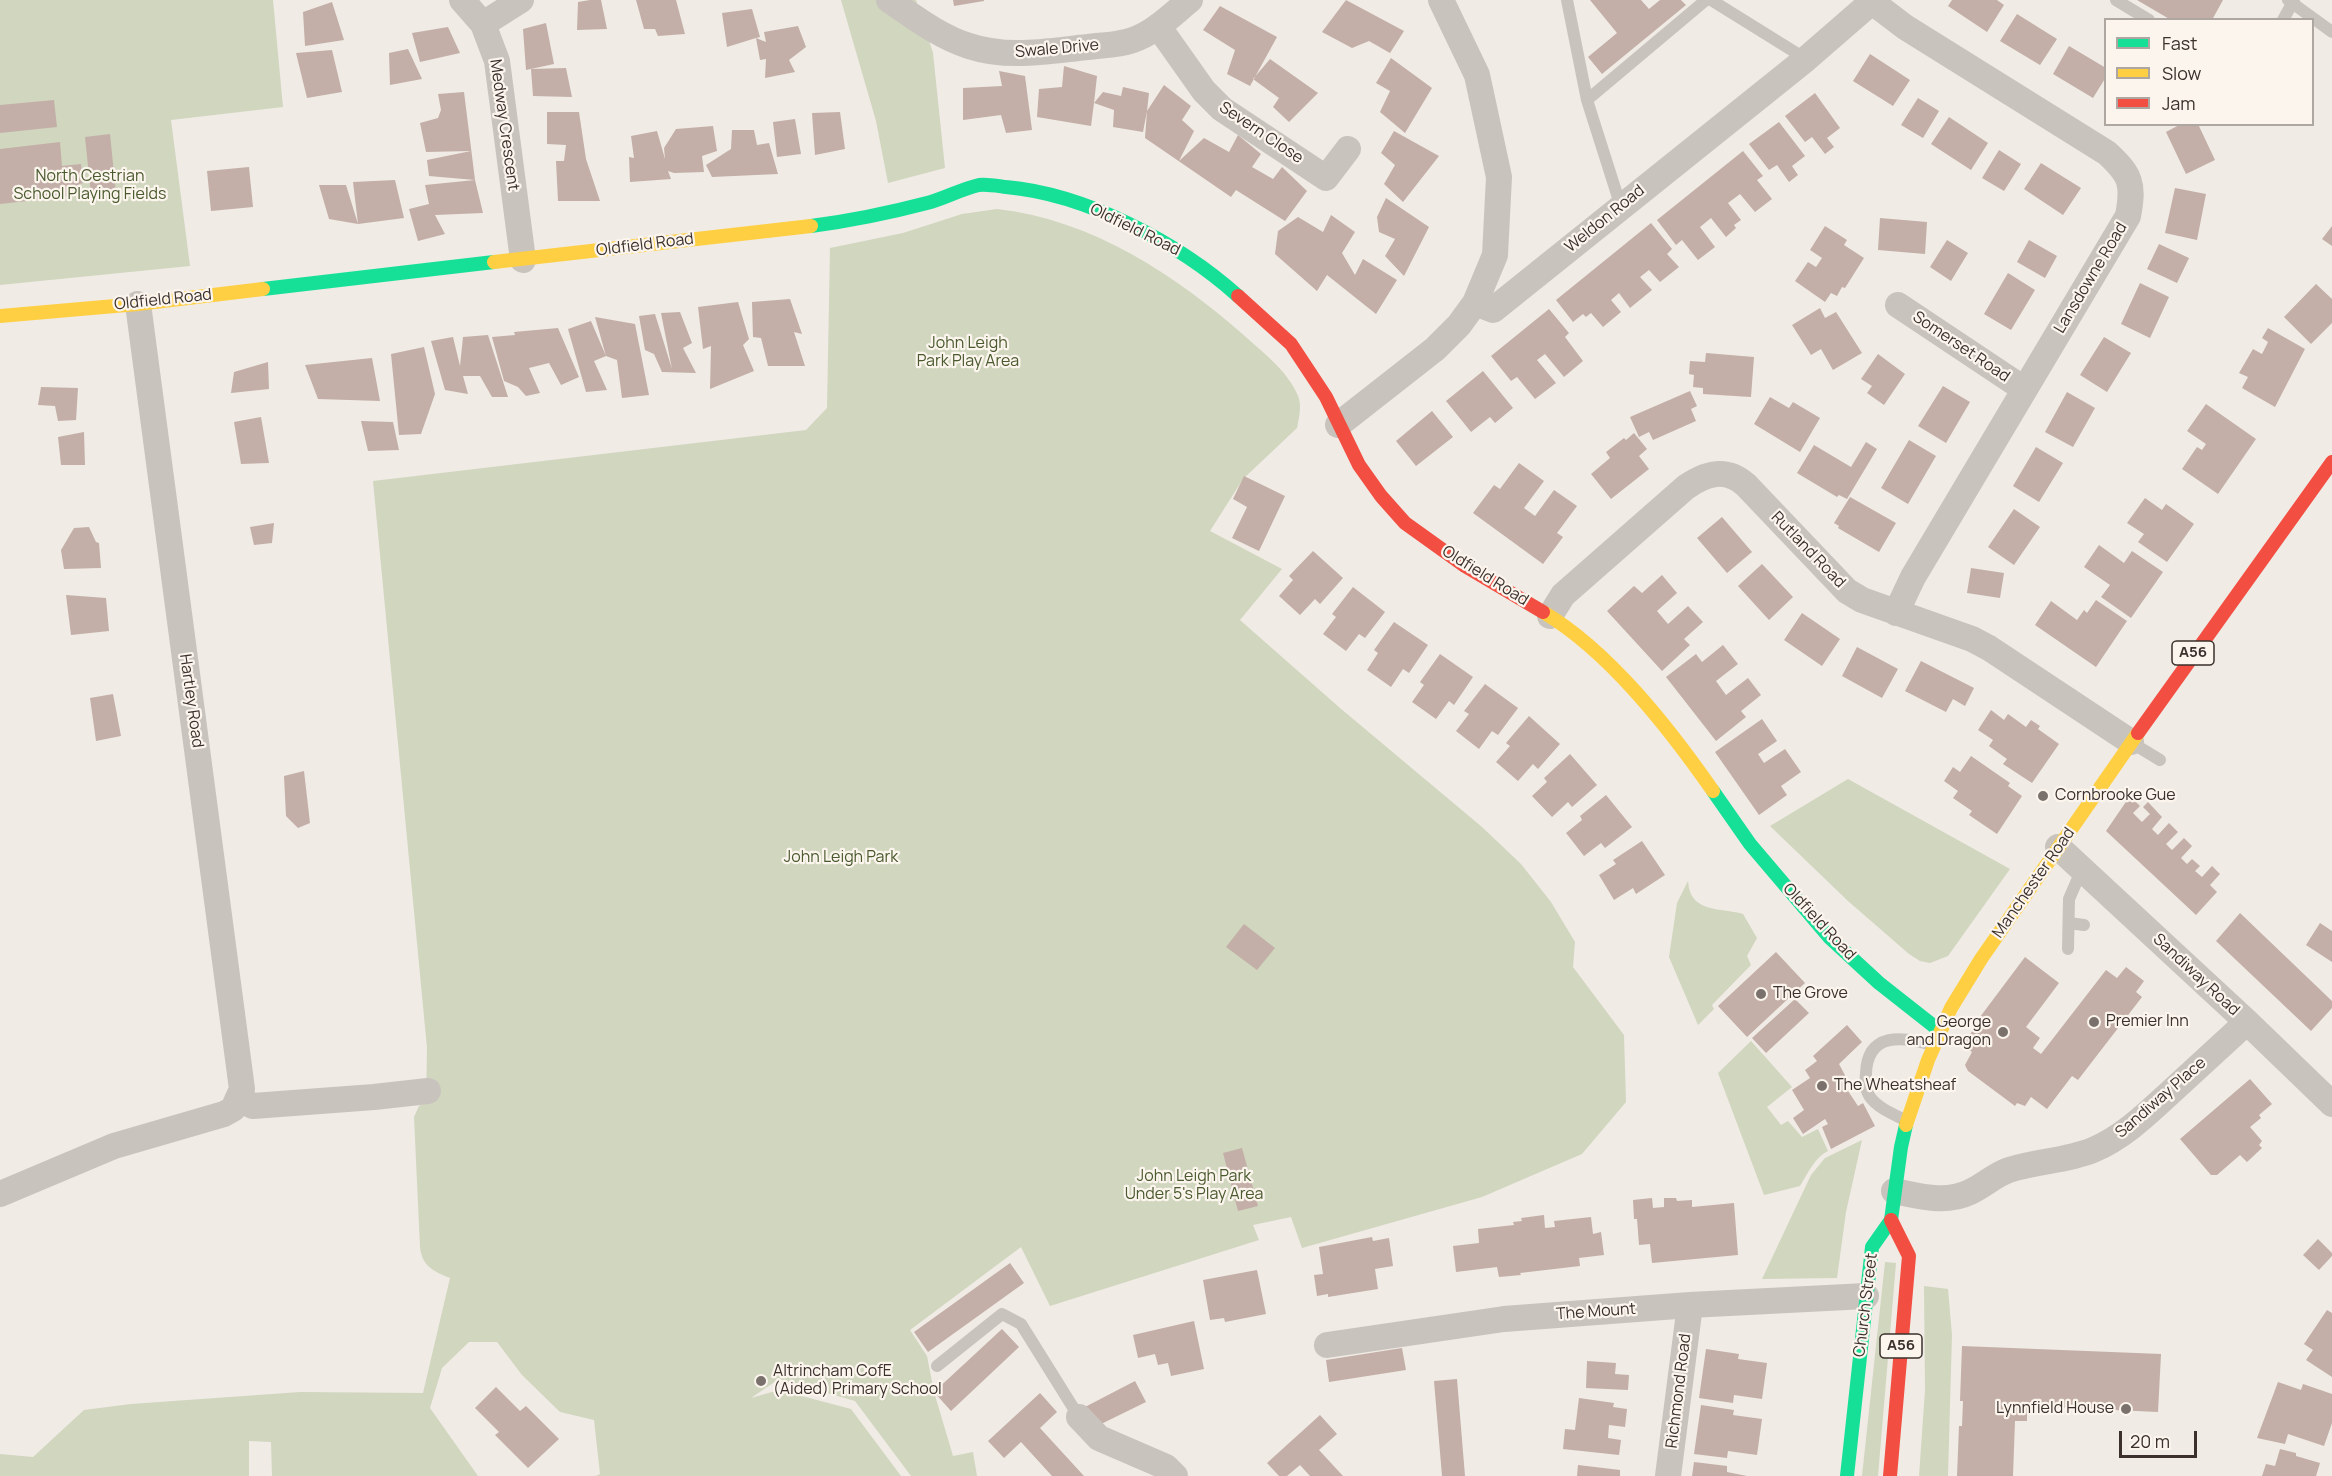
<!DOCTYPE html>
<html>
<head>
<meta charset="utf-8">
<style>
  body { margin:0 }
  #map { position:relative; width:2332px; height:1476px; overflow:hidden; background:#f0ebe5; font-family:Manrope,sans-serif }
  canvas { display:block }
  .legend { position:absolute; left:2104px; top:18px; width:210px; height:108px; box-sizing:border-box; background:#fbf5ee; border:2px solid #aea6a0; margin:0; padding:8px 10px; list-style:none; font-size:18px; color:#3b302b }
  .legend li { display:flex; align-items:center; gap:12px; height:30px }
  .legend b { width:30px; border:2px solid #aea6a0 }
  .scale { position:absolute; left:2119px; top:1431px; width:78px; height:27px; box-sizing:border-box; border:3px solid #3b302b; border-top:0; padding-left:8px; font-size:18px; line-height:21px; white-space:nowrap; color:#3b302b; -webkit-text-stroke:4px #fbf5ee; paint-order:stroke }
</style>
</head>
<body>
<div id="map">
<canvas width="2332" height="1476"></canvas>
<ul class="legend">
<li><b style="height:8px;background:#16e098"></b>Fast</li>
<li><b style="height:8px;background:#ffcf43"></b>Slow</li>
<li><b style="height:8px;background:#f24e42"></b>Jam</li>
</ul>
<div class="scale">20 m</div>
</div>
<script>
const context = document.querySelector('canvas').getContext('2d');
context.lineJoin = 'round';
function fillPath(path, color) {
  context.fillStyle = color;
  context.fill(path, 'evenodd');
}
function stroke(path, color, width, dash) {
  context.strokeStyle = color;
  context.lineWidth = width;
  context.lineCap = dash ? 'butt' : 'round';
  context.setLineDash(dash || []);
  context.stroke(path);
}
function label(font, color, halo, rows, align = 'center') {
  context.font = font + ' Manrope,sans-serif';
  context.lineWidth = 4.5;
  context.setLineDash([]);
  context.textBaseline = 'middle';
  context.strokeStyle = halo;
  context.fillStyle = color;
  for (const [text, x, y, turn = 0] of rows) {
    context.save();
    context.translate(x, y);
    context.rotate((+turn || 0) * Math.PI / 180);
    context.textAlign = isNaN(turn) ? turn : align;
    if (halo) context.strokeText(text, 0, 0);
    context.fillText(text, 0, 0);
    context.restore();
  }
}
fillPath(new Path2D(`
  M0 0H273L283 107 171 120 190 266 0 285Z
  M841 0H916L933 53 945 168 888 183 876 121Z
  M997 209C1093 220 1176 275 1247 338 1266 355 1289 373 1298 396 1302 405 1299 418 1297 428L1243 479 1210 531 1282 569 1240 620 1340 708 1482 827 1521 864 1551 902 1575 942 1573 967 1624 1035 1626 1102 1582 1154 1482 1197 1302 1248 1291 1217 1253 1225 1259 1240 1050 1306 1021 1247 910 1330 927 1356 934 1392 953 1456 973 1452 977 1476H911L855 1401 779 1379 751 1398 779 1390 851 1409 901 1476H596L600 1474 594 1420 560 1412 522 1375 497 1342H469L442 1368 430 1408 478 1476H272L271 1442 249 1441V1476H0V1454L33 1457 84 1410 131 1404 300 1392 423 1393 450 1278C433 1271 422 1266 420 1247L414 1117 419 1106 426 1103 427 1048 373 481 806 430 827 408 830 248 903 233 962 214Z
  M1848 779 2010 869 1948 956 1930 963 1920 961 1909 954 1848 901 1770 826Z
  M1688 881C1690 914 1720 907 1743 914L1757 938 1747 956 1751 965 1712 1005 1714 1009 1698 1025 1669 957 1677 903Z
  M1751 1041 1792 1087 1767 1107 1781 1125 1788 1121 1802 1137 1818 1129 1828 1151C1815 1157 1808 1173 1800 1186L1764 1195 1718 1073Z
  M1862 1140 1846 1212 1837 1278 1762 1279 1811 1175 1825 1158Z
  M1885 1262 1896 1263 1878 1476H1862Z
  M1924 1286 1948 1289 1952 1335 1948 1476H1919L1925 1390Z`), '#d1d6bf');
fillPath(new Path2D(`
  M590 0H601L607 29 577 30 578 2Z
  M636 0H676L685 34 658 36 655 29H644Z
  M953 0H984V1L954 6Z
  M1346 0 1404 31 1390 53 1369 41 1352 48 1322 32Z
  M1590 0H1641L1649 9 1660 0H1681L1686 5 1602 74 1588 57 1617 33Z
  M1952 0H1997L2004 5 1987 32 1948 6Z
  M2137 0H2223L2212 20H2171Z
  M332 2 344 40 305 46 303 12Z
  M1220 6 1277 37 1250 86 1227 74 1235 50 1203 30Z
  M752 9 760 37 756 38 766 42 764 32 798 26 806 47 789 60 795 72 765 78 766 59 760 60 756 38 727 47 722 13Z
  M2017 14 2057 39 2040 65 2000 41Z
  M546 23 554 64 526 70 523 29Z
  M448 27 460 53 420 62 412 33Z
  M2069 46 2106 68V77L2093 98 2053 74Z
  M408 49 422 79 390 85 389 53Z
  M332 50 342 92 307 98 296 53Z
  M1870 54 1910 80 1893 106 1853 81Z
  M1391 58 1432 88 1405 133 1380 112 1390 91 1376 83Z
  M1270 59 1318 93 1289 122 1273 107 1279 98 1253 79Z
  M1064 66 1097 76 1094 103 1103 92 1121 96 1123 87 1149 93 1147 111 1164 85 1191 106 1182 120 1194 131 1179 161 1204 138 1229 152 1238 135 1261 154 1252 167 1273 179 1282 167 1307 191 1285 221 1236 190 1231 197 1145 138 1147 111 1143 132 1113 127 1114 110 1094 103 1091 126 1037 117 1039 89 1062 87Z
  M566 68 572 97 533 96 531 69Z
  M999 71 1025 76 1032 130 1006 133 1001 115 963 120V88L1002 86Z
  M464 92 475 180 429 176 427 160 471 151 426 152 420 123 438 118 441 110 438 94Z
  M1815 93 1840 128 1827 138 1834 147 1825 154 1812 137 1805 142 1785 116Z
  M1918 98 1939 111 1923 138 1901 125Z
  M54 100 57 127 0 133V105Z
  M547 112H579L586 159 600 201H558L556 161H564L566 145 547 144Z
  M840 112 845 149 815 155 812 113Z
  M1949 117 1988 143 1971 170 1931 144Z
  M795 119 801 154 777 157 773 122Z
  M1779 122 1805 156 1792 166 1798 175 1789 182 1777 165 1769 170 1749 144Z
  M2181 124H2198L2215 160 2186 174 2166 132Z
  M713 126 717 151 702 156 704 172 674 173 668 171 671 179 630 182 629 157 634 158 631 136 657 131 665 159 664 148 676 129Z
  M732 130H754L757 145 769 143 778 174 712 177 706 165 731 149Z
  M1394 131 1439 156 1403 202 1384 184 1395 165 1381 153Z
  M110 134 116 193 91 195 85 137Z
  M60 142 62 166 81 164 83 183 79 184 81 195 0 204V149Z
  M1999 150 2021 164 2004 191 1982 178Z
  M1743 151 1763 176 1757 180 1772 199 1755 212 1740 194 1728 203 1741 220 1734 225 1736 228 1726 237 1711 218 1700 227 1715 247 1698 260 1682 240 1676 245 1657 220Z
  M2041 163 2081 188 2063 215 2024 189Z
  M249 167 253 207 211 211 207 171Z
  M395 180 404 218 358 224 353 182Z
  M475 180 483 213 435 215 445 234 418 241 409 209 429 204 425 185Z
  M319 185H346L358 224 329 219Z
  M2175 188 2206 194 2197 240 2165 233Z
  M1386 198 1429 227 1404 276 1385 256 1395 239 1379 232 1377 217Z
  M1331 215 1355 232 1342 253 1355 275 1363 259 1397 280 1376 314 1327 275 1317 291 1275 254 1278 231 1298 217 1323 232Z
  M1880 218 1927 222 1925 254 1878 250Z
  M1651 223 1672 249 1667 254 1679 267 1660 282 1649 270 1640 277 1652 290 1630 308 1619 293 1611 300 1621 312 1603 327 1591 313 1586 317 1583 314 1573 322 1556 300Z
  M1825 226 1847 240 1844 245 1864 258 1845 288 1842 287 1837 296 1831 293 1825 302 1795 281 1808 262 1816 267 1822 258 1810 250Z
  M2332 226V246L2322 239Z
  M1947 240 1968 253 1951 281 1930 267Z
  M2029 240 2057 256 2045 278 2017 262Z
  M2159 244 2189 258 2177 283 2147 269Z
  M2008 273 2035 290 2011 330 1984 314Z
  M2140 283 2169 297 2150 338 2121 324Z
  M2316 284 2332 299V323L2311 344 2284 317Z
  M790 299 802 334 794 332 805 366H768L761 338 753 337 752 302Z
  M738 302 749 339 743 345 754 371 710 389 711 346 703 349 698 307Z
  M1820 308 1825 318 1836 312 1862 353 1833 370 1821 349 1811 355 1792 325Z
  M1549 309 1569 333 1565 337 1583 361 1564 377 1545 354 1537 360 1556 383 1535 399 1517 377 1511 381 1491 356Z
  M680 312 692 343 683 348 696 373 662 372 654 354 645 350 639 316 655 314 672 369 661 313Z
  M595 317 635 324 649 395 622 398 617 360 606 356Z
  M591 321 606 356 594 361 607 390 586 392 568 329Z
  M558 328 579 377 561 385 549 363 529 368 540 393 526 396 518 387 504 381 492 337 515 335 514 332Z
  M2268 328 2305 349 2275 407 2242 388 2248 377 2239 373 2253 349 2262 354 2268 342 2262 338Z
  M488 335 508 397H492L480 376H463L468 394 445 390 431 341 453 337 460 366 463 337Z
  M2104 337 2131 353 2107 392 2080 375Z
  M424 347 435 394 421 434 399 435 391 354Z
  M1706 353 1754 357 1751 397 1703 394V388L1693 387 1694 375 1689 374 1690 361 1705 362Z
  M1878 354 1905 374 1884 405 1867 393 1872 386 1861 379Z
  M372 358 380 401 318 399 305 365Z
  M268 362 269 389 231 393 234 372Z
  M1483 371 1513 408 1495 423 1490 417 1471 432 1446 401Z
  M1943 386 1970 402 1946 443 1918 426Z
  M41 387 78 388 76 420 58 421 55 406 38 405Z
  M1690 391 1697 406 1691 409 1696 421 1653 440 1649 432 1639 437 1630 417Z
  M2067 392 2095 408 2073 447 2045 432Z
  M1770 397 1789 408 1793 402 1820 418 1800 452 1754 424Z
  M2206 404 2256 439 2218 494 2182 469 2197 447 2202 450 2206 444 2187 431Z
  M1432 411 1453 437 1416 466 1396 441Z
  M261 417 269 463 241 464 234 422Z
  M361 421 393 422 399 450 368 451Z
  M84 432 85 465H61L58 437Z
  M1634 433 1647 449 1639 456 1649 469 1611 499 1591 474 1610 458 1606 452 1624 438 1626 440Z
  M1909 440 1936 456 1908 504 1881 488Z
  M1866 442 1877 449 1847 499 1839 495 1837 497 1797 473 1814 445 1851 467Z
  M2036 447 2063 463 2039 502 2013 486Z
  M1519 463 1544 481 1524 508 1535 516 1554 490 1577 506 1557 533 1563 537 1543 564 1473 513 1494 485 1500 489Z
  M1244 476 1285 496 1259 551 1232 538 1247 507 1233 499Z
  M1850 497 1896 523 1879 552 1838 528 1839 526 1834 523Z
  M2145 498 2162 510 2166 504 2194 524 2167 562 2138 542 2144 534 2127 523Z
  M2014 509 2040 527 2014 565 1988 547Z
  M1722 517 1752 552 1727 573 1697 538Z
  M274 523 272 543 254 545 250 527Z
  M89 527 96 542 99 543 101 568 64 569 61 550 74 528Z
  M2099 545 2124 563 2132 551 2163 572 2131 618 2101 597 2110 585 2084 567Z
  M1313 551 1343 578 1320 604 1315 599 1300 615 1279 596 1293 580 1289 576Z
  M1762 564 1793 597 1769 620 1738 586Z
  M1971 568 2004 573 2000 598 1967 593Z
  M1662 575 1677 593 1657 611 1668 624 1688 606 1703 622 1684 639 1690 645 1662 671 1607 611 1634 586 1642 593Z
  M1353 587 1385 612 1365 638 1359 634 1346 651 1323 634 1336 617 1332 614Z
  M66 595 106 598 109 631 71 635Z
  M2096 600 2127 621 2096 667 2035 625 2051 601 2077 620 2084 610 2087 613Z
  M1802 613 1840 639 1822 666 1784 640Z
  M1394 622 1428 645 1409 673 1403 669 1391 687 1367 670 1378 653 1374 650Z
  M1723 645 1738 664 1716 681 1726 695 1748 678 1761 695 1741 711 1746 717 1716 741 1666 677 1696 654 1702 662Z
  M1857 647 1898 669 1882 698 1842 676Z
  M1440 654 1473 677 1454 705 1449 701 1436 719 1412 702 1424 685 1420 682Z
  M1921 661 1974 688 1965 706 1953 699 1946 712 1905 691Z
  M1485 684 1518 708 1498 735 1492 731 1479 749 1456 731 1469 714 1464 711Z
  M113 694 121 736 96 741 90 698Z
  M1991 710 2004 720 2008 714 2026 727 2031 720 2040 726 2038 729 2059 744 2032 783 2003 764 2007 759 1989 746 1993 740 1978 730Z
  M1529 716 1560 744 1538 769 1533 764 1518 781 1496 762 1510 746 1506 743Z
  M1762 719 1777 741 1758 754 1764 763 1785 749 1801 772 1781 786 1787 795 1759 815 1715 752Z
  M1570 754 1597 785 1572 807 1568 802 1552 817 1532 796 1547 782 1544 778Z
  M1971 756 2010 783 2008 786 2022 796 1997 834 1969 815 1972 811 1953 798 1958 791 1944 781 1953 767 1960 772Z
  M304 771 310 823 298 828 286 816 284 776Z
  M1606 795 1632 827 1605 848 1601 843 1584 856 1566 833 1582 820 1580 816Z
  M2130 796 2140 806 2133 813 2142 822 2150 814 2143 807 2148 802 2162 817 2152 829 2158 835 2169 823 2178 832 2166 844 2172 850 2184 838 2192 846 2181 858 2187 864 2192 859 2200 866 2195 871 2202 877 2212 866 2220 874 2210 885 2217 892 2196 915 2106 831Z
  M1642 841 1665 875 1636 894 1633 888 1614 900 1599 875 1616 864 1613 860Z
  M2240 913 2332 1001V1008L2311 1031 2216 941Z
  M2320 923 2332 931V962L2306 945Z
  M1244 924 1275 948 1257 970 1226 947Z
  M1776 952 1805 983 1747 1037 1718 1006Z
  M2025 957 2059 983 2026 1027 2040 1038 2033 1048 2041 1054 2106 970 2117 978 2126 967 2144 981 2136 992 2142 997 2078 1080 2072 1076 2047 1109 2031 1097 2025 1106 2017 1103 2015 1106 1968 1071 1965 1065 1972 1052 1962 1045 1979 1022 1977 1021Z
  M1795 999 1809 1013 1766 1053 1752 1038Z
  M1847 1025 1862 1042 1839 1064 1847 1079 1842 1082 1858 1106 1863 1103 1875 1126 1831 1149 1822 1127 1828 1124 1825 1119 1803 1134 1793 1118 1804 1110 1792 1090 1810 1078 1805 1070 1817 1061 1813 1056Z
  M2250 1079 2272 1104 2259 1115 2261 1118 2250 1127 2262 1141 2259 1145 2262 1148 2247 1162 2240 1155 2217 1175H2211L2180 1139Z
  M1242 1148 1258 1206 1238 1211 1223 1153Z
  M1652 1198 1653 1208 1664 1207V1198H1676L1677 1201 1692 1200V1207L1734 1203 1738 1255 1652 1263 1650 1244 1639 1245 1637 1219H1634L1633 1200Z
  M1544 1215 1545 1228 1555 1227 1554 1221 1591 1217 1593 1234 1601 1232 1604 1255 1579 1258 1580 1266 1520 1273 1521 1275 1499 1277 1497 1267 1456 1272 1453 1246 1479 1243 1478 1229 1514 1225 1513 1222 1522 1221 1521 1218Z
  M1372 1237 1373 1241 1389 1238 1393 1266 1375 1269 1378 1289 1328 1297V1294L1317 1296 1314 1275 1323 1274 1319 1247Z
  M2318 1239 2332 1253V1256L2319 1270 2303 1255Z
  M1010 1263 1024 1283 928 1352 914 1332Z
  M1257 1270 1266 1314 1225 1322 1224 1318 1210 1320 1203 1280Z
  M2327 1310 2332 1313V1377L2306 1360 2313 1350 2304 1344Z
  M1194 1321 1204 1369 1171 1376 1168 1363 1158 1365 1155 1354 1138 1358 1133 1335Z
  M1002 1329 1019 1347 951 1411 934 1392Z
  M1962 1346 2161 1354 2158 1412 2027 1406V1421H2015L2013 1476H1957L1959 1426H1962L1963 1401H1960Z
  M1402 1348 1406 1370 1329 1382 1326 1360Z
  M1706 1349 1739 1354 1738 1359 1767 1363 1762 1399 1734 1395 1733 1403 1699 1398Z
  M1587 1361 1616 1363 1615 1374 1629 1375 1628 1390 1586 1388Z
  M1457 1379 1465 1476H1442L1434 1381Z
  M1135 1381 1146 1402 1095 1427 1085 1407Z
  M2278 1382 2301 1390 2303 1384 2332 1394V1423L2324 1446 2288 1434 2285 1444 2257 1438Z
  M496 1387 520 1411 526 1406 559 1439 528 1468 495 1435 499 1432 475 1408Z
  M1040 1393 1057 1412 1040 1428 1084 1476H1052L1021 1442 1004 1458 988 1441Z
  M1579 1398 1614 1403 1613 1407 1627 1409 1625 1427 1609 1425 1608 1438 1621 1440 1619 1455 1563 1449 1565 1429 1575 1430Z
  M1701 1405 1734 1410 1733 1415 1762 1419 1757 1455 1728 1451 1727 1458 1694 1454Z
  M1320 1415 1337 1434 1319 1450 1343 1476H1310L1300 1465 1287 1476H1279L1267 1463Z
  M2280 1449 2296 1453V1456L2320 1463 2316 1476H2262L2266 1464 2275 1466Z
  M1694 1462 1727 1466V1472L1747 1476H1692Z
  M1578 1465 1620 1470V1476H1577Z`), '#c3afa7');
stroke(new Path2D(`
  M1567 0 1587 100 1706 0
  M1711 0 1806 59
  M2116 0 2149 20
  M2288 0 2332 32
  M2283 20 2294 0
  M1587 100 1621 207
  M2132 743 2160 760
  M2069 923 2084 925
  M2068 949 2069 899 2082 869
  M1905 1120C1893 1114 1878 1108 1870 1097 1865 1090 1865 1082 1866 1074 1867 1032 1902 1036 1933 1045
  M937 1366 1002 1314 1021 1324 1079 1417`), '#c9c3be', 12);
stroke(new Path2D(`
  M462 0 483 24 497 61 523 260
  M889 0C914 17 940 37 969 46 1008 59 1048 51 1088 47 1104 45 1123 45 1138 38 1157 30 1174 13 1190 0
  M1872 2 1905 27 2107 153C2131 175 2134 184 2128 216L1913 577 1896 613
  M483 24 521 0
  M1158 26 1204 91 1222 109 1326 178 1348 149
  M1475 303 1493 310 1806 59 1874 0
  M1898 305 2024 389
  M1338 425 1435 349 1459 325 1475 303 1495 255 1499 177 1477 75 1441 0
  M1550 616 1563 595 1686 487C1706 473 1726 467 1746 485L1847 591 1862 600 1972 639 1989 648 2131 742
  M2058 847 2247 1022 2332 1104
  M239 1099 253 1106 374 1097 428 1091
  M1894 1191C1920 1196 1945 1204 1970 1192 1984 1186 1994 1175 2009 1170 2037 1161 2066 1161 2093 1150 2124 1137 2149 1112 2173 1090 2198 1067 2222 1045 2247 1022
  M0 1194 114 1146 224 1114 233 1109 242 1089 138 304
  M1327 1345 1504 1319 1690 1305 1866 1296
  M1079 1417 1099 1438 1166 1467 1175 1476
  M1668 1476 1690 1305`), '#c9c3be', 26);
stroke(new Path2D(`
  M811 226C849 221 889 213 927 203 944 199 961 189 979 185 987 184 998 186 1006 187 1086 194 1179 243 1238 296
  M263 289 494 262
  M1713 791 1750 844 1829 937 1879 983 1940 1031
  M1847 1476 1872 1247 1891 1220 1901 1147 1906 1125`), '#16e098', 14);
stroke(new Path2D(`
  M494 262 811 226
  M0 316 138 304 263 289
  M1543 612C1609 651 1669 728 1713 791
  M1906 1125 1928 1060 1951 1008 1981 959 2138 733`), '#ffcf43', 14);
stroke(new Path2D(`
  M1238 296 1291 344 1326 397 1359 465 1381 496 1405 523 1465 566 1543 612
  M2138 733 2332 462
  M1890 1476 1909 1256 1891 1220`), '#f24e42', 14);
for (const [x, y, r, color] of [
  [2043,796,6,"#7a716c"],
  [1761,994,6,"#7a716c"],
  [2094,1022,6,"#7a716c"],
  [2003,1032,6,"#7a716c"],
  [1822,1086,6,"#7a716c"],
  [761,1381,6,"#7a716c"],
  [2126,1409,6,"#7a716c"]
]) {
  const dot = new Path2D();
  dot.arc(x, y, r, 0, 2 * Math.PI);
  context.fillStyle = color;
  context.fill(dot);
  stroke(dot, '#fbf5ee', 2);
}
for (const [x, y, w] of [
  [2193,653,42],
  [1901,1346,42]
]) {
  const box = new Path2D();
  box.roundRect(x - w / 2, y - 12, w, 24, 4.5);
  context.fillStyle = '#fbf5ee';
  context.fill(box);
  stroke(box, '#3b302b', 1.5);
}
label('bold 15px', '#3b302b', null, [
  ["A56",2193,653],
  ["A56",1901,1346]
]);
label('16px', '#3b302b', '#fbf5ee', [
  ["Swale Drive",1057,49,-5],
  ["Medway Crescent",504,125,82],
  ["Severn Close",1261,133,34],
  ["Weldon Road",1605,219,-39],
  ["Oldfield Road",1135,230,26],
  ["Oldfield Road",645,245,-7],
  ["Lansdowne Road",2091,278,-59],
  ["Oldfield Road",163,300,-6],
  ["Somerset Road",1961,347,34],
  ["Rutland Road",1808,550,46],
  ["Oldfield Road",1485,576,32],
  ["Hartley Road",191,701,82],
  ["Manchester Road",2034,883,-55],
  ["Oldfield Road",1819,922,47],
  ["Sandiway Road",2196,975,43],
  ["Sandiway Place",2161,1098,-41],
  ["Church Street",1866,1305,-83],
  ["The Mount",1596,1312,-4],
  ["Richmond Road",1679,1391,-83]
]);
label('16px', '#4a5a2e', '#fbf5ee', [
  ["North Cestrian",90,177],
  ["School Playing Fields",90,195],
  ["John Leigh",968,344],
  ["Park Play Area",968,362],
  ["John Leigh Park",841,858],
  ["John Leigh Park",1194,1177],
  ["Under 5's Play Area",1194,1195]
]);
label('16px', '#3b302b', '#fbf5ee', [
  ["Cornbrooke Gue",2055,796],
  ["The Grove",1773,994],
  ["Premier Inn",2106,1022],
  ["George",1991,1023,"right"],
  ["and Dragon",1991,1041,"right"],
  ["The Wheatsheaf",1834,1086],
  ["Altrincham CofE",773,1372],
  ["(Aided) Primary School",773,1390],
  ["Lynnfield House",2114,1409,"right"]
], 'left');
</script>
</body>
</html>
